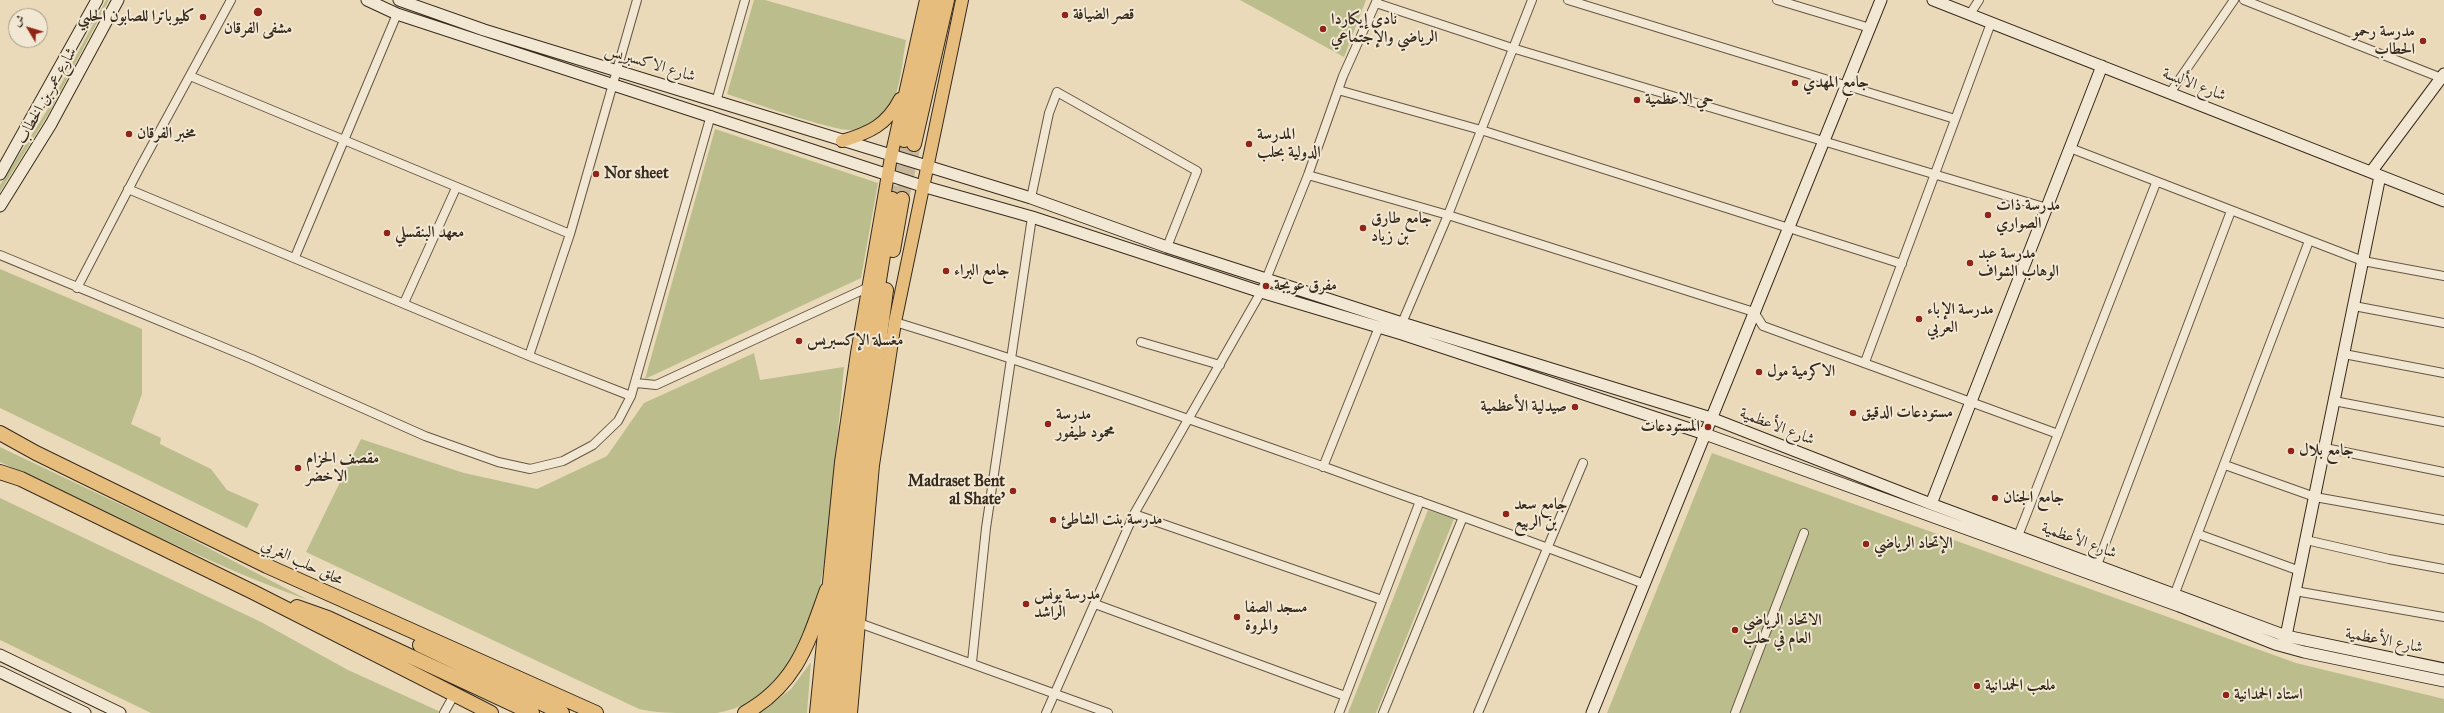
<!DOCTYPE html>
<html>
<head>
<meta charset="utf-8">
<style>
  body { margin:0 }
  #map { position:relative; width:2444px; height:713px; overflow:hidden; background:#ebdab9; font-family:"IM FELL Great Primer",Amiri,serif }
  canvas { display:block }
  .north { position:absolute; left:8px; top:8px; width:40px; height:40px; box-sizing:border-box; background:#f2e7d2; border:1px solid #a79c8a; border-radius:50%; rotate:308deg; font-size:11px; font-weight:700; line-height:16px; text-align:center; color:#372b1e }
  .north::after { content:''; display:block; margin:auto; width:14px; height:18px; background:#8f2418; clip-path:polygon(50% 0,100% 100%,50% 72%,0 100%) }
</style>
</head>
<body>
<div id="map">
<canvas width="2444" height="713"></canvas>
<div class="north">ش</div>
</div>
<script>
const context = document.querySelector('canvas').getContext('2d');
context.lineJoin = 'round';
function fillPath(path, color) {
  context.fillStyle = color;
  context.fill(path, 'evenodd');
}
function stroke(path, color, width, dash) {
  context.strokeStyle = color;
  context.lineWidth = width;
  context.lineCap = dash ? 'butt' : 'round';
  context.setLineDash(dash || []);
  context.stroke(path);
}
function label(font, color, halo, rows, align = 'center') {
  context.font = font + ' "IM FELL Great Primer",Amiri,serif';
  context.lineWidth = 4;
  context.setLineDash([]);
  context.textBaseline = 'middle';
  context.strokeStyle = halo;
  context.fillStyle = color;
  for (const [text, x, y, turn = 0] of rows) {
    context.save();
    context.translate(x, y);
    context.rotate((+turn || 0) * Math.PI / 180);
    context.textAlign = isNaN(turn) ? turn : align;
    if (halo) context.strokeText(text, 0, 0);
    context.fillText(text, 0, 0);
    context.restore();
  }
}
fillPath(new Path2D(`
  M106 0H109L49 113 0 192V185L46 112Z
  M754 0H765L906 40C902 62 901 88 890 108 885 117 864 128 854 130 838 133 748 101 727 94Z
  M1240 0H1366L1344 57Z
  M715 129 878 183 861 278 645 379Z
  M0 269 142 329V394L131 424 161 438 160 444 211 469 227 490 259 504 247 528 0 408Z
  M754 353 760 380 844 367C840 413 835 458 831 503 823 582 815 695 717 713 709 713 699 713 690 713 672 713 656 713 639 709L306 552 361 439 464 473 537 489 607 456 644 403Z
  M0 447 170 528 308 600C202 562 103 509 0 462Z
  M1712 453 2296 663 2444 699V713H1607Z
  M0 498 261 622 348 670 443 713H151L0 640Z
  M1428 510 1454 519 1376 713H1348Z
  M811 662 807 713H760L791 689Z`), '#bbbe8c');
stroke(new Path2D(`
  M892 199 904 140
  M902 199 914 144`), '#c7b79a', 14, [14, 7]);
const street = new Path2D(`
  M1568 0 1955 119
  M1777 0 1870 28
  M2244 0 2444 79
  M1376 3 1512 48 2047 208
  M1970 14 1979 0
  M190 76 570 234
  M1338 90 1481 130 1902 264
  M2170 93 2234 0
  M716 102 745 0
  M2070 148 2363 261 2444 276
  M1308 175 1448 215 1754 312 1763 326 2058 434
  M128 189 529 356 631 396
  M1031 198 1049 113 1057 92 1197 171 1167 247
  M0 255 252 359 425 436 498 462 530 469 563 461 593 445 618 421 631 396 711 115
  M295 257 397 14
  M77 288 139 169 231 0
  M404 303 456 188
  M2354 306 2444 323
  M895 322C1039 366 1180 416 1322 466 1429 505 1537 543 1644 584
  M1402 323 1448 215 1532 0
  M1141 342 1220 365
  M2344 354 2444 373
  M529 356 570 234 637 0
  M1865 362 1991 23
  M636 383 656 385 869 287
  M2334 401 2444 422
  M2325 448 2444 472
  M2225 465 2315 497 2444 520
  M1323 467 1379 327
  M1134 514 1382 600
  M2198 534 2300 571
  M2018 536 2156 183
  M2306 540 2389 559 2444 569
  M2097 565 2231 211
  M2295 591 2444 617
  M2175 593 2309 241
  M1095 604 1345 696
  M859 623 1108 713
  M972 662 986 528 1032 217
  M444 713 454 695
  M1046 713 1134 514 1261 292 1308 175 1343 76 1377 0
  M1339 713 1420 501
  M1383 713 1463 517
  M1478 713 1583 463
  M1735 713 1804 533`);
const secondary = new Path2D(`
  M367 0 397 14 922 186 1032 217 1261 292 1402 334 1705 434 2179 606 2275 644 2304 652 2444 681
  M399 0 484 30 1031 198 1167 247 1402 323 1711 418 1931 504 2286 636 2444 669
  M1933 0 2444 201
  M2371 172 2444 74
  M0 174 97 0
  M0 206 51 124 118 0
  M1931 504 2102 66
  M2286 636 2380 176
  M0 655 120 713
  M0 672 85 713
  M1592 713 1881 0`);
const primary = new Path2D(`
  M842 141C869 133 887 125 900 99
  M816 713 841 462 857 353 891 157 926 0
  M851 713 873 465 895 322 962 0`);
const highway = new Path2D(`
  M904 140 935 0
  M914 144 947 0
  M893 250 902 199
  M0 433 36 453 267 566 596 713
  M0 472 21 479 253 592 491 713
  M297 607 328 618 532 713
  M420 645 562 713
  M745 713C797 684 808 642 827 590
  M828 713 850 462 892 199
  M841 713 863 464 886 290`);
stroke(street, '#645745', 10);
stroke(secondary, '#372b1e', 13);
stroke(primary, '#372b1e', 14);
stroke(highway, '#372b1e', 16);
stroke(street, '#f2e7d2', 8);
stroke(secondary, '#f2e7d2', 11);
stroke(primary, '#e6bd7c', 12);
stroke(highway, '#e6bd7c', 14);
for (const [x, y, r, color] of [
  [258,12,5,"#8f2418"],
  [1065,15,4,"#8f2418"],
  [203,17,4,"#8f2418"],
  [1323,29,4,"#8f2418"],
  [2423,41,4,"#8f2418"],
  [1795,83,4,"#8f2418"],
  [1637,100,4,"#8f2418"],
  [129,134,4,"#8f2418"],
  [1249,144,4,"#8f2418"],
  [596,174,4,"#8f2418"],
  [1988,215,4,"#8f2418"],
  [1363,228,4,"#8f2418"],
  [387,233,4,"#8f2418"],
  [1970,263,4,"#8f2418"],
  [946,271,4,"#8f2418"],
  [1266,286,4,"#8f2418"],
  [1919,319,4,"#8f2418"],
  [799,341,4,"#8f2418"],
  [1759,372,4,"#8f2418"],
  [1575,407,4,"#8f2418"],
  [1853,413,4,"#8f2418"],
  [1048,424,4,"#8f2418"],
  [1708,427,4,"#8f2418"],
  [2291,451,4,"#8f2418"],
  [298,468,4,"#8f2418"],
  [1013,491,4,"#8f2418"],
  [1995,498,4,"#8f2418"],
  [1506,514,4,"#8f2418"],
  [1053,520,4,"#8f2418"],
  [1866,544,4,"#8f2418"],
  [1026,604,4,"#8f2418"],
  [1237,617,4,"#8f2418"],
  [1735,630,4,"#8f2418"],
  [1977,686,4,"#8f2418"],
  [2226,695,4,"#8f2418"]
]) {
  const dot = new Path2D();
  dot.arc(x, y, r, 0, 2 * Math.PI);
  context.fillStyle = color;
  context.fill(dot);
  stroke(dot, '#f2e7d2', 1.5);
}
label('bold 16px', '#372b1e', '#f2e7d2', [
  ["قصر الضيافة",1073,15],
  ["كليوباترا للصابون الحلبي",195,17,"right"],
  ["نادي إيكاردا",1331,20],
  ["الرياضي والإجتماعي",1331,38],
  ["مشفى الفرقان",258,29,"center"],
  ["مدرسة رحمو",2415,32,"right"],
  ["الحطاب",2415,50,"right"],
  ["جامع المهدي",1803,83],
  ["حي الاعظمية",1645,100],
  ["مخبر الفرقان",137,134],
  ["المدرسة",1257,135],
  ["الدولية بحلب",1257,153],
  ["Nor sheet",604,174],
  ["مدرسة ذات",1996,206],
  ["الصواري",1996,224],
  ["جامع طارق",1371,219],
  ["بن زياد",1371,237],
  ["معهد البنقسلي",395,233],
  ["مدرسة عبد",1978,254],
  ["الوهاب الشواف",1978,272],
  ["جامع البراء",954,271],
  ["مفرق عويجة",1274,286],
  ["مدرسة الإباء",1927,310],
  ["العربي",1927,328],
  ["مغسلة الإكسبريس",807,341],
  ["الاكرمية مول",1767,372],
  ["صيدلية الأعظمية",1567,407,"right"],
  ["مستودعات الدقيق",1861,413],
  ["مدرسة",1056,415],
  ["محمود طيفور",1056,433],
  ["المستودعات",1700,427,"right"],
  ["جامع بلال",2299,451],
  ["مقصف الحزام",306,459],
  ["الاخضر",306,477],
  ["Madraset Bent",1005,482,"right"],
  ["al Shate'",1005,500,"right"],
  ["جامع الجنان",2003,498],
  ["جامع سعد",1514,505],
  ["بن الربيع",1514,523],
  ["مدرسة بنت الشاطئ",1061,520],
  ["الإتحاد الرياضي",1874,544],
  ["مدرسة يونس",1034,595],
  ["الراشد",1034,613],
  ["مسجد الصفا",1245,608],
  ["والمروة",1245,626],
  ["الاتحاد الرياضي",1743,621],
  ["العام في حلب",1743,639],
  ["ملعب الحمدانية",1985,686],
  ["استاد الحمدانية",2234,695]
], 'left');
label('16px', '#372b1e', '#f2e7d2', [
  ["شارع الاكسبريس",650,64,17],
  ["شارع الألبسة",2194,85,21],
  ["شارع عمر بن الخطاب",47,96,-61],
  ["شارع الأعظمية",1777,427,21],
  ["شارع الأعظمية",2079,541,20],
  ["محلق حلب الغربي",302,563,25],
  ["شارع الأعظمية",2384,641,11]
]);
</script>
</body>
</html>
